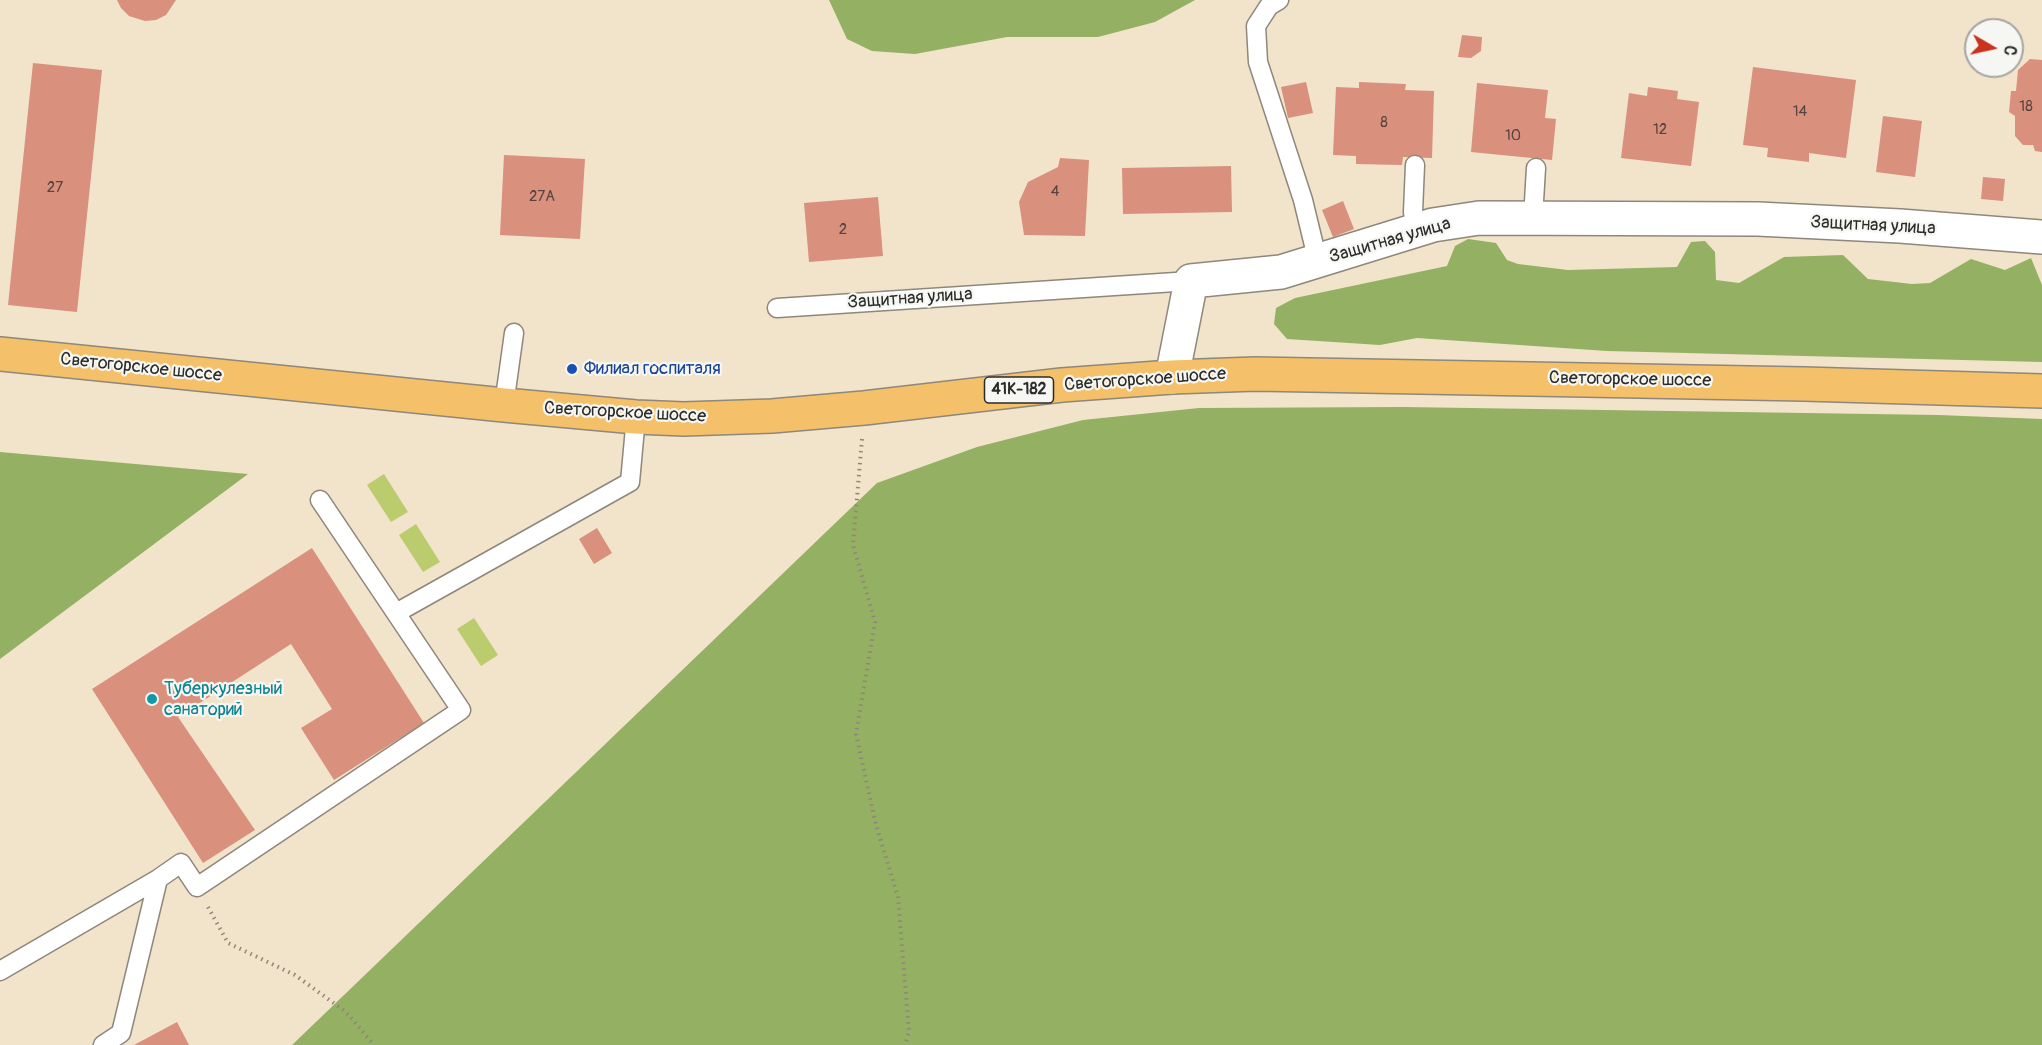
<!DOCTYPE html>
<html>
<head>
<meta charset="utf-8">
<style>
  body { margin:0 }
  #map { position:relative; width:2042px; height:1045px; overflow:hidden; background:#f2e3cb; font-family:Pangolin,sans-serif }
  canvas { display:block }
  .north { position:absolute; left:1964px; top:18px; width:60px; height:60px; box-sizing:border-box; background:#f6f6f2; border:2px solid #a5a5a2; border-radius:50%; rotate:99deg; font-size:16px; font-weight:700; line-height:24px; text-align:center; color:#2b2b2b }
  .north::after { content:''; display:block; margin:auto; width:21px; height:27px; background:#c8321e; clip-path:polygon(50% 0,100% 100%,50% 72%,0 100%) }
</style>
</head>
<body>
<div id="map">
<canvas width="2042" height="1045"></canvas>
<div class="north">С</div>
</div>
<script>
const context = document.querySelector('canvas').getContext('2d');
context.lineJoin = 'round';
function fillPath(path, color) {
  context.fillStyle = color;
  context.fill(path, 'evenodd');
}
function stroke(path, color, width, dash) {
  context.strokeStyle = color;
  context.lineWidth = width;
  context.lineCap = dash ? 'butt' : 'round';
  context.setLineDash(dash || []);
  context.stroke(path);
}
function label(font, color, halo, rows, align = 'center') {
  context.font = font + ' Pangolin,sans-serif';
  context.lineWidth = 4.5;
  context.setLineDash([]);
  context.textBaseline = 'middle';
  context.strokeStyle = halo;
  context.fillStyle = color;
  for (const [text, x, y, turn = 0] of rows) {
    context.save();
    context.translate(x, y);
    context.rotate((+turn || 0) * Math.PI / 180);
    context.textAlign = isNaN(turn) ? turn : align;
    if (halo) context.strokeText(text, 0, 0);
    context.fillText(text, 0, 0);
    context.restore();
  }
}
fillPath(new Path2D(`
  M384 474 408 512 391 522 367 485Z
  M416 524 440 562 423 572 399 535Z
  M474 618 498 655 481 666 457 629Z`), '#bbcc6f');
fillPath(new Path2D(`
  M829 0H1195L1155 22 1098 37H1007L915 54 872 51 847 39Z
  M1468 239 1496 243 1507 260 1518 264 1568 270 1677 267 1691 242 1705 241 1715 252 1716 280 1739 283 1784 257 1843 255 1868 279 1912 284 1930 283 1971 259 2005 270 2031 258 2042 285V362L1607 351 1417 338 1380 345 1287 339 1274 324 1276 308 1295 298 1447 266 1455 246Z
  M1403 407 1938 415 2042 419V1045H292L877 483 977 447 1083 420 1199 408Z
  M0 452 248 474 0 659Z`), '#94b062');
fillPath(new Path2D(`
  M117 0H176L166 15 156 20 145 21 129 16 121 8Z
  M1462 35 1482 37 1481 51 1471 58 1458 57Z
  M2030 59 2042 60V152L2035 151 2033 145H2023L2015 136V116L2009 112 2011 91H2016L2018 70Z
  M33 63 102 70 77 312 8 305Z
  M1753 67 1856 80 1846 158 1809 153V162L1767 157 1768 148 1743 145Z
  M1306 82 1313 113 1288 118 1281 87Z
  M1359 82 1406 84 1405 90 1434 91 1432 158 1403 157 1402 165 1356 164V156L1333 155 1336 87 1359 88Z
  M1477 83 1548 90 1545 118 1556 119 1552 160 1471 152Z
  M1648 87 1678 91 1677 99 1699 102 1691 166 1621 158 1629 93 1647 96Z
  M1883 116 1922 121 1915 177 1876 172Z
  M504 155 585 159 580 239 500 235Z
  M1060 158 1089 160 1085 236 1024 235 1019 202 1028 182 1058 167Z
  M1231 166 1232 212 1123 214 1122 168Z
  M1983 177 2005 179 2003 201 1981 199Z
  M878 197 883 256 809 262 804 203Z
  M1343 201 1354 229 1333 237 1322 210Z
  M597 528 612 553 594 564 579 539Z
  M312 548 424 723 334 780 301 728 332 709 291 644 178 717 255 830 203 863 92 689Z
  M177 1022 189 1045H134Z`), '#d9907d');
const lane = new Path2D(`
  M1279 0 1269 6 1256 26 1258 62 1303 200 1318 262
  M1415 165 1413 212 1416 231
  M1533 218 1536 168
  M777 308 1191 281
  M504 405 514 333
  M396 613 630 482 636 417
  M158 879 181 863 197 887 461 710 320 500
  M0 971 158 879 121 1033 103 1045`);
const street = new Path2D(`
  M1172 377 1191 281 1281 272 1433 225 1479 218 1758 219 1900 226 2042 237`);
const primary = new Path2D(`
  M0 354 504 405 636 417 684 419 772 416 864 408 1062 385 1172 377 1255 374 1804 384 2042 391`);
stroke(lane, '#8e877b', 21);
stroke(street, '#8e877b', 36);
stroke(primary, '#8e877b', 36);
stroke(new Path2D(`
  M862 439 853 545 875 622 856 734 876 825 898 897 909 1031 905 1045
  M208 907 228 943 295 975 346 1012 374 1045`), '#8e877b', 4, [1.5, 4.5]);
stroke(lane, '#fff', 18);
stroke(street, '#fff', 33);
stroke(primary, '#f4c16a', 33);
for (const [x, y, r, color] of [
  [572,369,6,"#1a4fb4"],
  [152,699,6,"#0f9aa8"]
]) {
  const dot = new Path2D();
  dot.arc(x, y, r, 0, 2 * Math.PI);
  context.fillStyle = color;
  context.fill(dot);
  stroke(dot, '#f6f6f2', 2);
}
label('15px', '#564440', null, [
  ["18",2026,107],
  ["14",1800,112],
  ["8",1384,123],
  ["12",1660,130],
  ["10",1513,136],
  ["27",55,188],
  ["4",1055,192],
  ["27А",542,197],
  ["2",843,230]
]);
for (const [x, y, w] of [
  [1019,390,69]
]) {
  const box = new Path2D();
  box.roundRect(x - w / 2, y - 13, w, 26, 4.5);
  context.fillStyle = '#f6f6f2';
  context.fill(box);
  stroke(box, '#2b2b2b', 1.5);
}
label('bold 16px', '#2b2b2b', null, [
  ["41К-182",1019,390]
]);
label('18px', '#2b2b2b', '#f6f6f2', [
  ["Защитная улица",1873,226,3],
  ["Защитная улица",1390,241,-16],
  ["Защитная улица",910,299,-4],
  ["Светогорское шоссе",141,368,6],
  ["Светогорское шоссе",1145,380,-4],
  ["Светогорское шоссе",1630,380,1],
  ["Светогорское шоссе",625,413,3]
]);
label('18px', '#164399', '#f6f6f2', [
  ["Филиал госпиталя",584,369]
], 'left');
label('18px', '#0d838f', '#f6f6f2', [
  ["Туберкулезный",164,689],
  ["санаторий",164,710]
], 'left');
</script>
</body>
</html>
